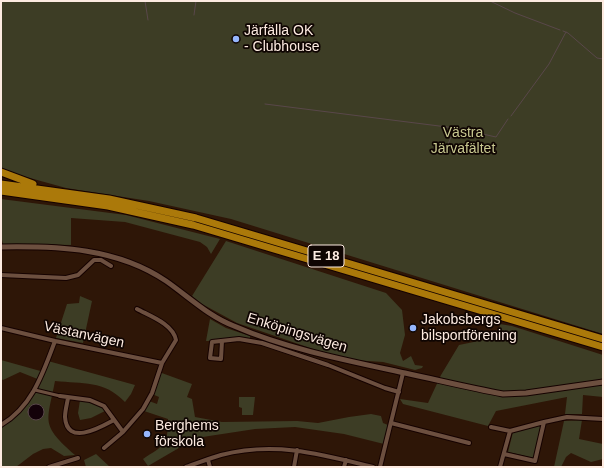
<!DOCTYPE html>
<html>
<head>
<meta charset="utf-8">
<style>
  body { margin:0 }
  #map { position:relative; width:604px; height:468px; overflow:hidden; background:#2e1607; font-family:Helvetica,sans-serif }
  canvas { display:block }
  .frame { position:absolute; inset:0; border:2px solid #fdebe1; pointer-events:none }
</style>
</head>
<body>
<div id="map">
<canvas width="604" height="468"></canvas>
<div class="frame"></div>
</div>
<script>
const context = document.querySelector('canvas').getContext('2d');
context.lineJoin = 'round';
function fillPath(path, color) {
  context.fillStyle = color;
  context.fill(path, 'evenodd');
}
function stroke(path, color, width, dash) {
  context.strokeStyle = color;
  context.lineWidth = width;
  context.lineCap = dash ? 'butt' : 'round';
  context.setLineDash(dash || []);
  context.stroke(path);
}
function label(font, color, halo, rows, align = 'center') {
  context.font = font + ' Helvetica,sans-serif';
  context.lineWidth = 3.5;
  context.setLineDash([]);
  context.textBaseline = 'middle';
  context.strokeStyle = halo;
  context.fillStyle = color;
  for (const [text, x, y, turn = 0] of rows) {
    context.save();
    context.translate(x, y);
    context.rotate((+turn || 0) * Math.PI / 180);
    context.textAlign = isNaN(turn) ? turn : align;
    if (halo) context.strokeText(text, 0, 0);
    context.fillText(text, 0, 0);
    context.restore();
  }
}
fillPath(new Path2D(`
  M1 1H603V334L231 219 149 201 66 188 1 170Z
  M1 199 126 215 220 239 211 254 207 247 200 242 125 222 71 218V245L3 244 1 236Z
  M226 241 386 293 402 310 405 335 400 353 403 361 411 356 415 365 423 366 422 368 415 370 383 362 352 360 316 350 237 323 202 304 192 296Z
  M80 296 92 301 83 343 56 338 67 304 79 303Z
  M210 319 226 328 250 336V340L206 341Z
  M500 324 512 326 603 355V397L583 395 582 414H565L567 397 496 411 488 426 403 404 400 399 428 403 441 375 459 345 493 338 498 340 501 337 499 334Z
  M1 360 44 372 48 361 135 385 131 394 125 402C104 380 83 384 55 381 47 423 40 424 75 455L64 456 51 448 43 449 33 454 16 467H1V425L18 412 40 380 20 372 3 380 1 379Z
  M159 372 192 384 187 397 192 399 195 417 222 422 297 421 318 423 349 417 371 414 381 416 383 423 388 425 384 444 344 434 295 427 255 429 196 438 148 466 143 459C164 445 168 446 168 419L144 411 149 401 157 404 159 397 152 394Z
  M239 397H255L253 415H242V408L239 407Z
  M80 400H90L107 410 91 418 80 420 78 413Z
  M582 420 579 439 603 444V459L591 462 571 453 566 457 561 467H554L564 421Z
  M537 425 541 427 534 458 508 452 513 432Z
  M96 454 110 467H86L84 460Z`), '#3d3d25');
const water = new Path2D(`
  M28 412a8 8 0 1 1 16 0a8 8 0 1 1-16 0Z`);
fillPath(water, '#130109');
stroke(water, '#59474a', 1);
stroke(new Path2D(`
  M145 1 148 20
  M490 1 515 13 560 30
  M194 15 196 1
  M563 31 568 33 597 58 603 59
  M265 104 455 128
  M511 116 549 64 566 32
  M445 151 455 128 496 137 508 119`), '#59474a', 1);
const pedestrian = new Path2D(`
  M35 390 60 396`);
const minor = new Path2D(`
  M1 275 66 278 78 275 94 260H101L111 266
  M1 328 55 341 162 363
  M222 341 221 359 210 358 212 342 239 339 262 343 328 365 385 388 399 392
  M60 396 90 400 104 406 123 432
  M68 398C67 404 65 411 65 417 67 447 101 427 114 420
  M544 422 567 417 603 419
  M391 423 469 443
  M1 425C32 407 43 373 55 341
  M491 427 510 431
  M104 448 123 432 143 409 152 393 162 363 176 340C173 324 150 316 137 309
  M208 460 210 467
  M49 467 78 458
  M186 467C198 463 210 458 221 455 275 441 321 454 373 467
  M294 467 297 450
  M344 467 346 460
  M380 467 403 373
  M500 467 510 431 544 422 535 461 504 454`);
const tertiary = new Path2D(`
  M1 247C59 246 117 248 166 281 189 297 208 316 234 326 287 349 349 361 405 373 438 380 470 388 503 394L526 393 603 382`);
const motorway = new Path2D(`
  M1 172 33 184
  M1 184 109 199 196 218 603 339
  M1 191 108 206 193 225 603 347`);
stroke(pedestrian, '#150200', 5);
stroke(minor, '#150200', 6);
stroke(tertiary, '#150200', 7);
stroke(motorway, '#150200', 9);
stroke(pedestrian, '#6c4f3f', 3);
stroke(minor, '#6c4f3f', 4);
stroke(tertiary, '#6c4f3f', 5);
stroke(motorway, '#ab790a', 7);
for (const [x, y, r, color] of [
  [236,39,4,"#96b6fd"],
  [413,328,4,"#96b6fd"],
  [147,434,4,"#96b6fd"]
]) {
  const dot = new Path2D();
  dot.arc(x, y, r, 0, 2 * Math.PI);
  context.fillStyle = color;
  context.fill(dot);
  stroke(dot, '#0f0502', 1.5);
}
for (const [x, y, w] of [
  [326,256,36]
]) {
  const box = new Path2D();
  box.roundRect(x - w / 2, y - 11, w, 22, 3);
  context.fillStyle = '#0f0502';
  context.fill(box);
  stroke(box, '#fdebe1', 1);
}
label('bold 13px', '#fdebe1', null, [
  ["E 18",326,256]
]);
label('14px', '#fdebe1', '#0f0502', [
  ["Järfälla OK",244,31],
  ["- Clubhouse",244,47],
  ["Jakobsbergs",421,320],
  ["bilsportförening",421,336],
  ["Berghems",155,426],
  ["förskola",155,442]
], 'left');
label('14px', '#c9c991', '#0f0502', [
  ["Västra",463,133],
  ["Järvafältet",463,149]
]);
label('14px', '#fdebe1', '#0f0502', [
  ["Enköpingsvägen",297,333,17],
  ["Västanvägen",84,335,12]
]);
</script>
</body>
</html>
